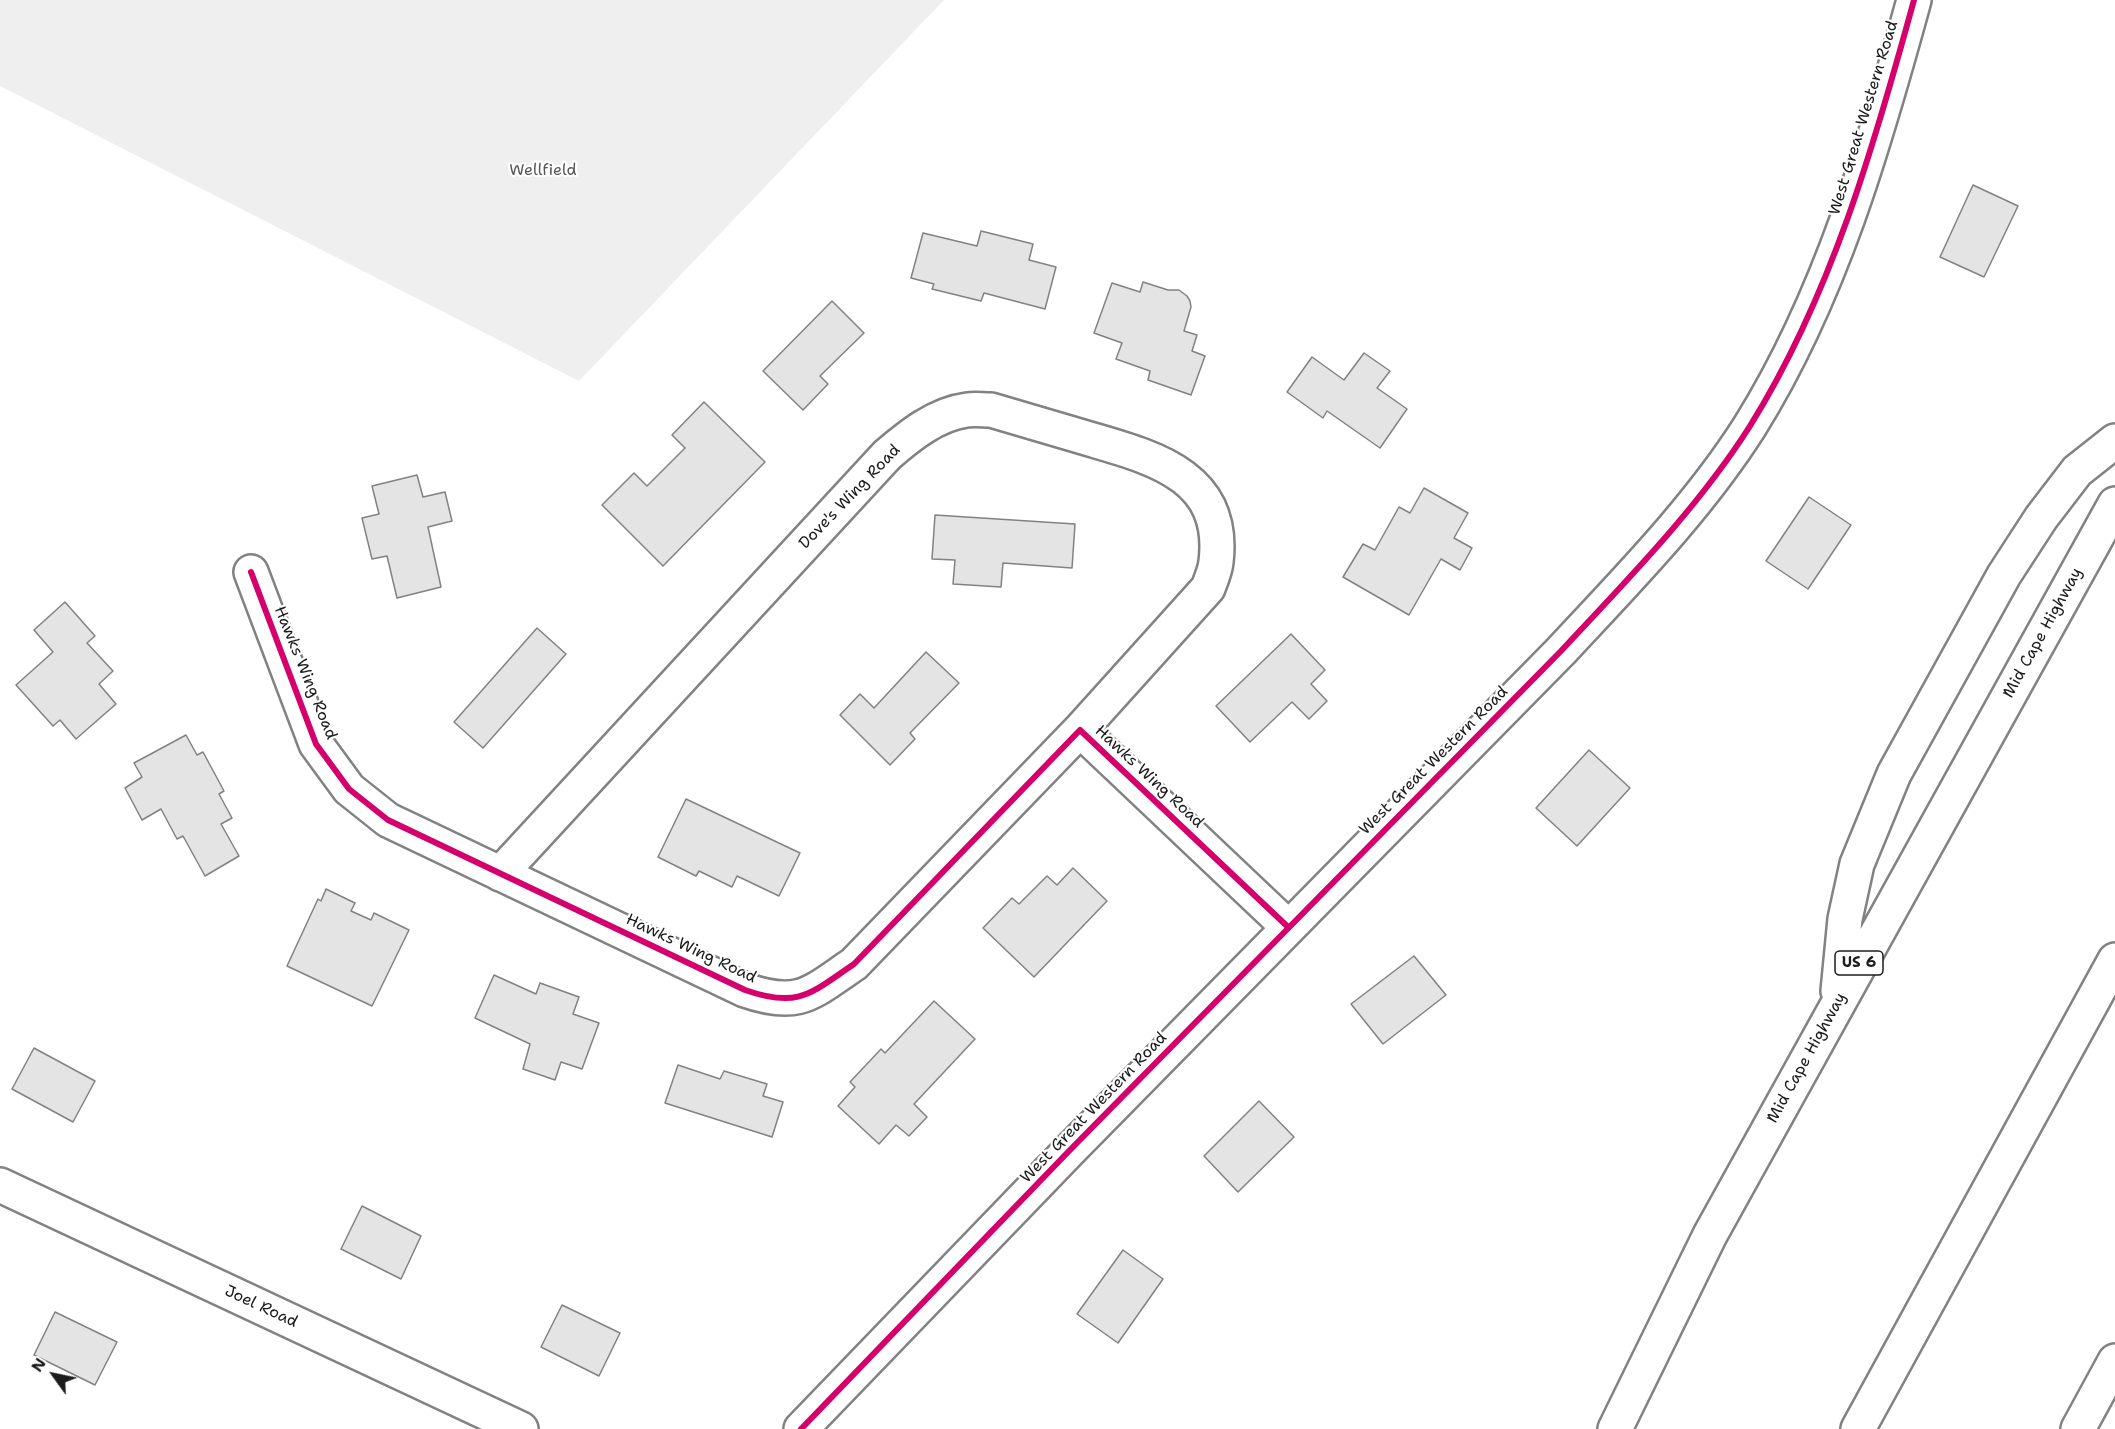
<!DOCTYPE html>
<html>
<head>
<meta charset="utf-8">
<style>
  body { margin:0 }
  #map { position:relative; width:2115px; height:1429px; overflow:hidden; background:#fff; font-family:"Shantell Sans",sans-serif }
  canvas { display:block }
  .north { position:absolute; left:24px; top:1345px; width:60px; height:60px; -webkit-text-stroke:4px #fff; paint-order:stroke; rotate:303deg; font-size:16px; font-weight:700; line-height:24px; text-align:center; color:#1c1c1c }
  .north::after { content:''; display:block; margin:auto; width:21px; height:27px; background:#1c1c1c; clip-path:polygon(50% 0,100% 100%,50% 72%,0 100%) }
</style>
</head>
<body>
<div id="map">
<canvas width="2115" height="1429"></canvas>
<div class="north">N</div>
</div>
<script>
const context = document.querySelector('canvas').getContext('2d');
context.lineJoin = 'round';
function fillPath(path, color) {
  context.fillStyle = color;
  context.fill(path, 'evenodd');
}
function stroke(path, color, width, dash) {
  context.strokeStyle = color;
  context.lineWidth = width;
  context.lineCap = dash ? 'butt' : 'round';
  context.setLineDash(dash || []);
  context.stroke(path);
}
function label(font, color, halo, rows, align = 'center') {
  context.font = font + ' "Shantell Sans",sans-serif';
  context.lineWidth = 4.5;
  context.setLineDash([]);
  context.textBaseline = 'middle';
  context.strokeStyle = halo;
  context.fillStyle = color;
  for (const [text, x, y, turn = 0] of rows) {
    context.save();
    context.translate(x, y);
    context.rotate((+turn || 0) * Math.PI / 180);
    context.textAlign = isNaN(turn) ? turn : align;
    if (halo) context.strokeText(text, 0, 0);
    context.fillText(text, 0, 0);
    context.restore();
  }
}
fillPath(new Path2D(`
  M0 0H944L579 381 0 86Z`), '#efefef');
const building = new Path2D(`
  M1973 185 2018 206 1984 277 1940 257Z
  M981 231 1033 244 1029 260 1056 267 1045 309 984 293 981 301 932 289 934 284 911 278 923 233 977 246Z
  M1143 282 1168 290H1179L1187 296 1190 301 1191 307 1184 331 1197 335 1192 351 1205 356 1191 395 1148 380 1150 371 1116 359 1122 343 1094 333 1112 283 1140 292Z
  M832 301 864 333 820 376 828 384 803 410 763 371Z
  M1364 353 1390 371 1377 388 1407 409 1380 448 1327 411 1323 418 1287 392 1312 357 1344 380Z
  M704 402 765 462 663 566 602 505 634 473 647 486 685 448 672 435Z
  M417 475 423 497 445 492 452 521 428 527 441 587 397 598 387 556 372 559 362 518 379 514 372 486Z
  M1424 488 1468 513 1454 538 1472 548 1460 570 1441 559 1409 615 1343 577 1363 544 1375 550 1399 507 1410 513Z
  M1809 497 1851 525 1808 589 1766 561Z
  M935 515 1075 524 1072 568 1003 563 1001 587 953 584 955 560 932 559Z
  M65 602 95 636 87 643 113 671 99 684 116 704 76 739 60 720 53 726 16 685 53 652 34 630Z
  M537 628 566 654 483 748 454 722Z
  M1291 634 1325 670 1311 684 1327 701 1309 719 1292 702 1250 742 1216 706Z
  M926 652 959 683 910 733 915 739 890 765 840 715 860 694 874 708Z
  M186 735 197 755 203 752 224 791 219 794 232 818 221 824 239 856 205 876 183 836 177 839 161 809 142 820 125 788 142 777 134 763Z
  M1589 750 1630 788 1577 846 1536 808Z
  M686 799 800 853 779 896 737 876 732 887 699 871 696 876 658 857Z
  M1073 868 1107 901 1034 977 983 928 1012 898 1019 904 1047 876 1057 885Z
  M326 889 355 903 351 911 371 920 374 913 409 930 372 1006 287 966 318 899 321 901Z
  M1414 956 1446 995 1383 1044 1351 1004Z
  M494 975 536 994 540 983 579 997 573 1014 599 1023 582 1069 561 1062 555 1080 523 1069 530 1044 475 1018Z
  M934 1001 975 1039 914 1104 927 1117 909 1136 896 1125 879 1144 838 1106 855 1087 850 1082 881 1049 885 1053Z
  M34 1048 95 1081 73 1122 12 1089Z
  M678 1065 720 1079 724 1071 767 1084 763 1096 783 1102 772 1137 665 1103Z
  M1259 1101 1294 1137 1238 1192 1204 1156Z
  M362 1206 421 1236 401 1279 341 1249Z
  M1123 1250 1163 1279 1118 1343 1077 1314Z
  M562 1305 620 1333 599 1376 541 1347Z
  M55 1312 117 1342 95 1385 34 1355Z`);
fillPath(building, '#e4e4e4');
stroke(building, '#828282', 1.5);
const minor = new Path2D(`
  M251 572 316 744 349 789 388 820 745 990C799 1009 811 993 854 964L1080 730 1288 927
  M500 874 887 455C909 436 936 414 967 410 975 409 983 410 991 410 1025 420 1059 430 1093 440 1158 459 1226 478 1216 562 1215 571 1211 580 1208 588L1080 730
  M0 1185 521 1429
  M801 1429 1069 1151 1561 651C1627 580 1698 508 1750 426 1831 296 1874 146 1914 0
  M2078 1429 2115 1361`);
const highway = new Path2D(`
  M1838 991 1845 919 1857 864 1894 774 2004 575 2041 518 2077 471 2115 441
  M1615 1429 1710 1235 2115 504
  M1858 1429 2115 960`);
stroke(minor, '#828282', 38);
stroke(highway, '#828282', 38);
stroke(minor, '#fff', 33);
stroke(highway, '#fff', 33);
stroke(new Path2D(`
  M251 572 316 744 349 789 388 820 745 990C799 1009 811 993 854 964L1080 730 1288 927
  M801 1429 1069 1151 1561 651C1627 580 1698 508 1750 426 1831 296 1874 146 1914 0`), '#d6006c', 6);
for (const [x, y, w] of [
  [1859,963,48]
]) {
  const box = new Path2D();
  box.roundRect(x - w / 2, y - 12, w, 24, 4.5);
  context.fillStyle = '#fff';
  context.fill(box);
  stroke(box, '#1c1c1c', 1.5);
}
label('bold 15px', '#1c1c1c', null, [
  ["US 6",1859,963]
]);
label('16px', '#1c1c1c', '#fff', [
  ["West Great Western Road",1864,118,-73],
  ["Dove's Wing Road",850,497,-46],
  ["Mid Cape Highway",2043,633,-61],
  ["Hawks Wing Road",305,673,68],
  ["West Great Western Road",1434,761,-45],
  ["Hawks Wing Road",1149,777,43],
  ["Hawks Wing Road",691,949,25],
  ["Mid Cape Highway",1807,1058,-61],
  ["West Great Western Road",1094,1108,-46],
  ["Joel Road",261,1307,25]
]);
label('16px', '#575757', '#fff', [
  ["Wellfield",543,171]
]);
</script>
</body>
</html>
